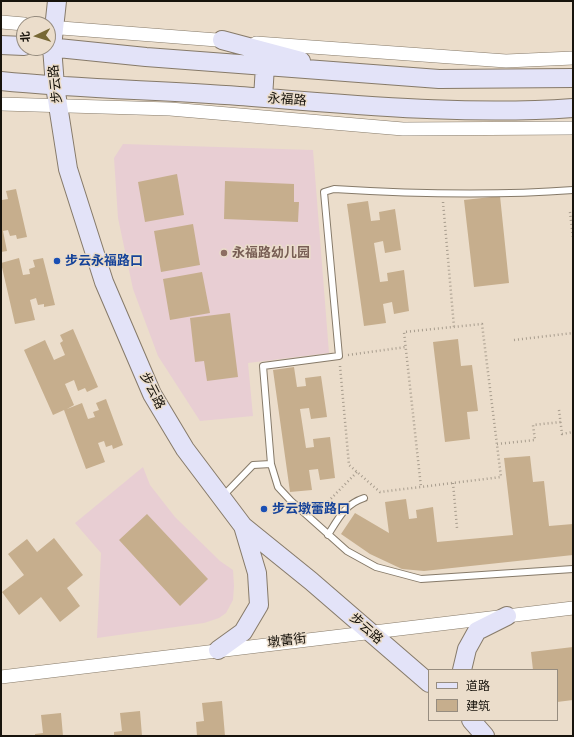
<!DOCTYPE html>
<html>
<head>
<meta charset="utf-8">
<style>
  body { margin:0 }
  #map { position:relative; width:574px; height:737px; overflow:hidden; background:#ebddcb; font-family:"Space Grotesk","Noto Sans SC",sans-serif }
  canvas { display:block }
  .frame { position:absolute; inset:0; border:2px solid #17130c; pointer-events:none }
  .legend { position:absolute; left:428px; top:669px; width:130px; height:52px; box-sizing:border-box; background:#ebddcb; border:1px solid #968c7f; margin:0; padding:5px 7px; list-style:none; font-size:12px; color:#17130c }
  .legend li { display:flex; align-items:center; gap:8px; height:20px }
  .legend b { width:20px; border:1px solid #968c7f }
  .north { position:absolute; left:16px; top:16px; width:40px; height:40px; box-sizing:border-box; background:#ebddcb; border:1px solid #968c7f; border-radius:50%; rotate:266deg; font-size:11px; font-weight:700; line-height:16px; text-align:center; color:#17130c }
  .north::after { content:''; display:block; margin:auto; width:14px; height:18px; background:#776835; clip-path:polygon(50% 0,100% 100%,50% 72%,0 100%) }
</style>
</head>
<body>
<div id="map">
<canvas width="574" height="737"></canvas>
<div class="frame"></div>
<ul class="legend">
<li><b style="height:5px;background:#e3e3f8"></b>道路</li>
<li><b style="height:11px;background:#c6ae8d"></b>建筑</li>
</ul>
<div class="north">北</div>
</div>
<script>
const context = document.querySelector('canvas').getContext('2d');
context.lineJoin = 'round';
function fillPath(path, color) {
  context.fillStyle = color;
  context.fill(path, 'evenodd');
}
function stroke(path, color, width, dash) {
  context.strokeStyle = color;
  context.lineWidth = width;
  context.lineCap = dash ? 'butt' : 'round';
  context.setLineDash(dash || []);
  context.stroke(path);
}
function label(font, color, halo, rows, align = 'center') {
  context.font = font + ' "Space Grotesk","Noto Sans SC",sans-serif';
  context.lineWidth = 3;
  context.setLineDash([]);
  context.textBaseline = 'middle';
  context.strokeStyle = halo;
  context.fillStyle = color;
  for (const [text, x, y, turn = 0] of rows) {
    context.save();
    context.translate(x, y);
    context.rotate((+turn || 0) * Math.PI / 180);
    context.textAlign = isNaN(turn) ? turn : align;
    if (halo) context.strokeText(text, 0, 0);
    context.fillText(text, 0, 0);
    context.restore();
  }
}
fillPath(new Path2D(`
  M123 144 313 150 329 353 248 363 253 416 200 421 158 356 133 289 118 218 114 158Z
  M143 467 150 485 175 517 220 561 233 570 234 586 233 600 226 613 219 618 204 623 97 638 101 553 75 523Z`), '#e8ced3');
fillPath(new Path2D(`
  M177 174 184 215 145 222 138 182Z
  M225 181 294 184V202H299L298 222 224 219Z
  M16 189 27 237 17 239 16 235 10 236 8 230 3 231 7 251 1 252 2 200 8 199 6 191Z
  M500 196 509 283 474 287 464 200Z
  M368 201 371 221 380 220 379 212 395 209 401 250 385 253 383 241 374 243 380 282 388 281 387 273 404 270 409 311 394 314 392 302 383 304 386 323 364 326 347 204Z
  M193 224 200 265 161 272 154 231Z
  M19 258 23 275 30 274 29 269 35 267 33 260 43 258 55 305 44 307V304L38 305 36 298 30 300 35 320 15 324 1 263Z
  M202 272 210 313 170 320 163 279Z
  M230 313 238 377 207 381 204 361 195 362 190 318Z
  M73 329 98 387 87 392 85 388 78 391 74 380 65 384 74 405 67 409 82 403 88 419 95 417 93 412 99 410 96 403 106 399 123 445 113 449 112 445 106 447 104 441 98 443 105 462 86 469 64 410 53 415 24 350 45 340 54 360 65 355 60 343 63 341 60 335Z
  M458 339 461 366 472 365 478 411 467 412 470 439 445 442 433 342Z
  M294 367 297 387 306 386 305 378 321 376 327 417 311 419 309 408 300 409 306 448 314 447 313 439 330 437 335 478 320 480 318 469 309 470 312 490 290 492 273 370Z
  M530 456 533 482 544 481 549 526 573 524V555L424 571 402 569 370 554 341 534 355 513 389 533 385 502 406 499 409 519 417 518 416 510 433 507 437 542 513 535 504 458Z
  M147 514 208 579 180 606 119 540Z
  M54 538 83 575 67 588 80 606 60 622 41 597 19 615 2 592 24 575 8 554 27 539 37 552Z
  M573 647V700L557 702V670H533L531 652Z
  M222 701 225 736H197L196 722 204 721 202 703Z
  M140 711 142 736H114V732L122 731 120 713Z
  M61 713 63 736H35V734L43 733 41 715Z`), '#c6ae8d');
const lane = new Path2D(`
  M271 464 278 487 291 501 347 551 376 567 421 579 573 569
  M223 496 253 465 271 464 263 366 339 356 324 192 334 189C414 194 493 196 573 190
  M328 535C338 519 345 504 364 498`);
const street = new Path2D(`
  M1 22 24 24
  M48 27 230 41
  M256 43 506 61 573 58
  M1 104 170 109 403 129 573 128
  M1 677 573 608`);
const secondary = new Path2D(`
  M57 1 52 47 55 86 68 169 104 282 152 394 185 449 243 526 311 581 429 683
  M222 40 301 61
  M1 45 24 46
  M48 47 146 57 439 79 573 78
  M1 81C80 89 159 90 239 96 350 104 462 116 573 108
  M263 98 265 66
  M218 650 243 632 259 605 257 573 243 526
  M462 670 467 649 477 631 507 616
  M471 720 485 736`);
stroke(lane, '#867a69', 8);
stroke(street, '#867a69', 14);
stroke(secondary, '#867a69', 20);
stroke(new Path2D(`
  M443 202 454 327
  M570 212 573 238
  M514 340 573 333
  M348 355 406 347
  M340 366 349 465 380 492 501 477 482 324 404 332 421 487
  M559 410 562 434 573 432
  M497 444 535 440 533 425 561 422
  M453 483 457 528
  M317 513 357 472`), '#a89d8e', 2.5, [1, 3]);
stroke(lane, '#fff', 6);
stroke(street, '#fff', 13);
stroke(secondary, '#e3e3f8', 18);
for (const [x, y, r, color] of [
  [224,253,4,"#8d6e63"],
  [57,261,4,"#1a4fb4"],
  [264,509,4,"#1a4fb4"]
]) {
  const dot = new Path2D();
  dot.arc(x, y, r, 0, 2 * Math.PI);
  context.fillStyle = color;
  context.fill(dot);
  stroke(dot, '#ebddcb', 1.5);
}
label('13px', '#17130c', '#ebddcb', [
  ["步云路",56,84,-96],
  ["永福路",287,100,4],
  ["步云路",152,391,63],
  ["步云路",366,629,41],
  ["墩蕾街",287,641,-7]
]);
label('bold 13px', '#785e54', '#ebddcb', [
  ["永福路幼儿园",232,253]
], 'left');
label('bold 13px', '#164399', '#ebddcb', [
  ["步云永福路口",65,261],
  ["步云墩蕾路口",272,509]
], 'left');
</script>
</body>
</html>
